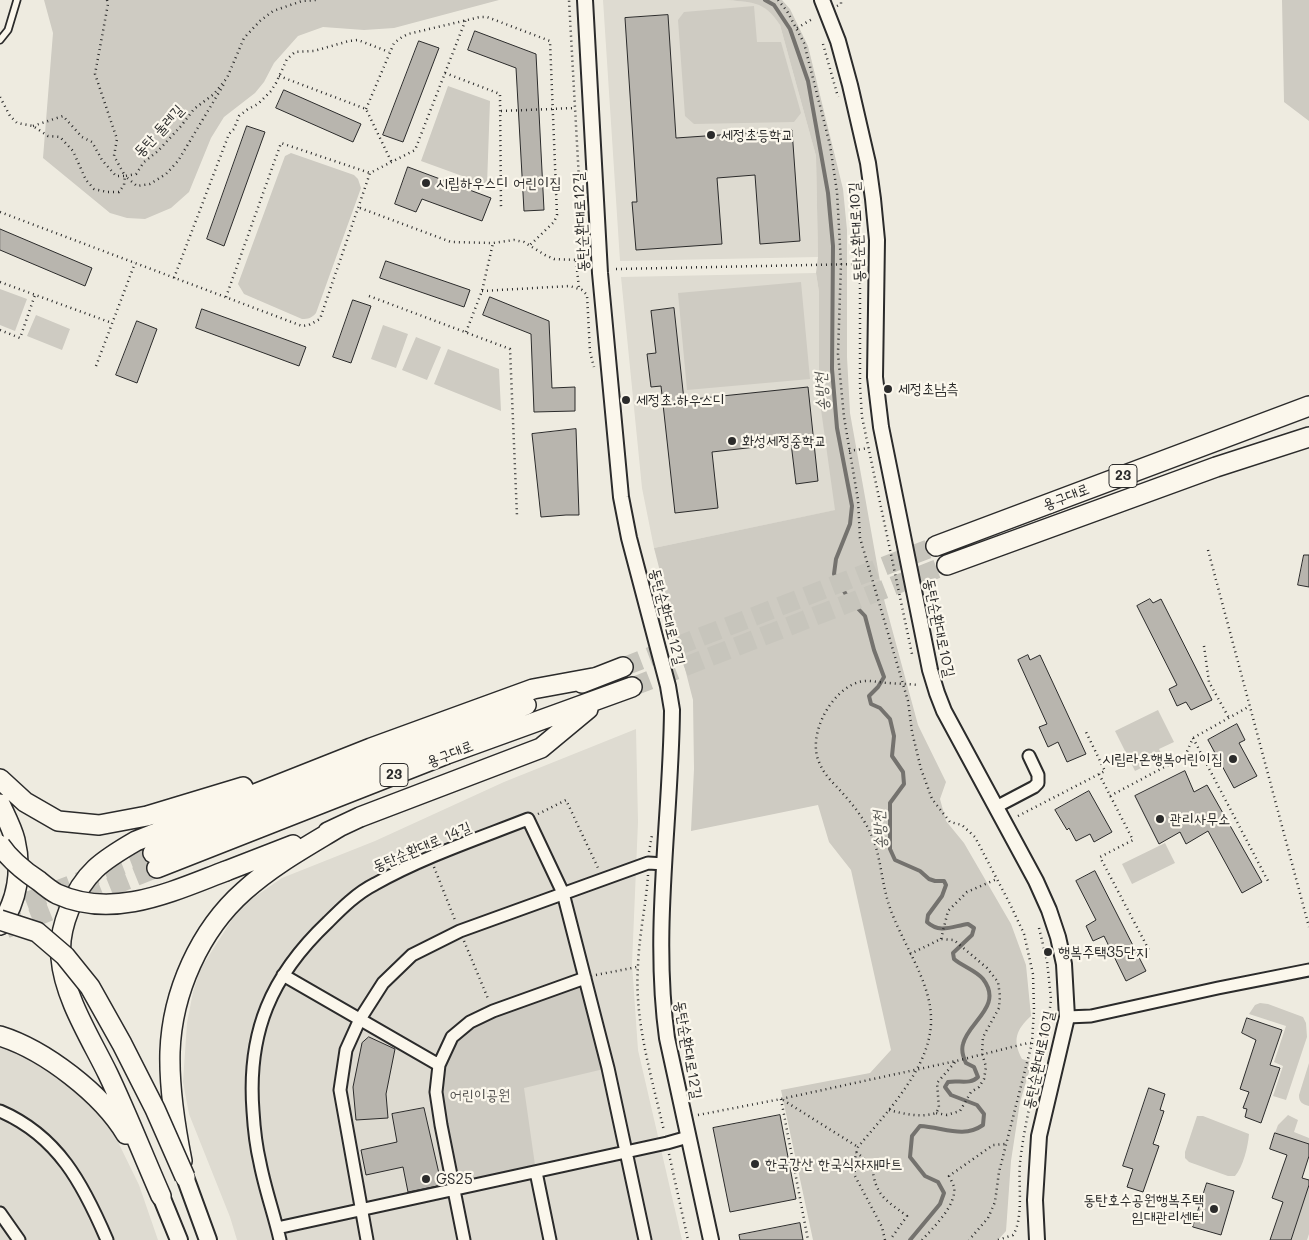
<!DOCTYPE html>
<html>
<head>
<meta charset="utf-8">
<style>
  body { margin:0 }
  canvas { display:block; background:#eeebe0 }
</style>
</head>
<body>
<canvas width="1309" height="1240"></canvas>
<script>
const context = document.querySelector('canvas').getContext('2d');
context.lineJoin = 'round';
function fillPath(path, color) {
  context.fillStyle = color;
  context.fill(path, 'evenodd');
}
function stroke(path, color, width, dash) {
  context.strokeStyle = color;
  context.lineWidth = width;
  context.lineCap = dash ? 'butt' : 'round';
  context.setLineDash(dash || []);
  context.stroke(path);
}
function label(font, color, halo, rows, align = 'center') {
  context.font = font + ' Mali,"Poor Story",sans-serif';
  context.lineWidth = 4.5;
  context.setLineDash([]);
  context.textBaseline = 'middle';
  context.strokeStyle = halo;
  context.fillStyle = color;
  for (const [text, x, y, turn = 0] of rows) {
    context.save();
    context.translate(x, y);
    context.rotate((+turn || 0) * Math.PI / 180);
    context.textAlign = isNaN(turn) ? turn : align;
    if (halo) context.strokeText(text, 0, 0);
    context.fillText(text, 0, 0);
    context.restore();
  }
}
fillPath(new Path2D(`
  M603 0H723L757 2 773 12 780 25 816 156 818 257 620 261Z
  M816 273 819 292 820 395 836 510 654 548 642 488 621 277Z
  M636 729 638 822 632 964 638 1050 682 1240H237L230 1217 189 1114 183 1082 187 1023 193 992 201 968 240 907 282 878 375 841 504 782Z
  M0 1039 47 1059 100 1105 139 1185 158 1240H0Z`), '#dedbd1');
fillPath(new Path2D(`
  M44 0H499L394 28 364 30 323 27 298 36 274 63 264 82 255 93 224 117 211 138 189 192 171 208 145 219 127 218 110 213 43 158 53 33Z
  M723 0H782L790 9 808 46 843 189 847 230V357L850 413 882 592 918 725 946 782 940 799 946 821 964 843 1011 924 1026 965 1031 1016C1016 1030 1012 1040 1022 1059L1032 1062 1020 1102 1011 1161 1006 1231 998 1240H813L781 1090 870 1073 891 1050 851 870 829 842 818 805 691 831 694 769 693 700 654 548 835 510 819 395V292L816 273 818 257 816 156 780 25C764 0 751 2 723 0Z
  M1282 0H1309V121L1284 102Z
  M754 6 757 42H781L801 113 794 122 694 124 685 116 678 20 684 12Z
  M448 86 490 101 487 185 421 161Z
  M291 153 354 175 358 179 361 188 316 313C312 318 308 319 302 319L244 294 238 284 285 156Z
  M801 282 810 379 687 390 678 293Z
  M0 289 27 299 15 331 0 325Z
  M36 315 70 329 62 350 27 336Z
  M383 325 408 334 396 368 371 359Z
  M416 337 441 347 427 380 402 370Z
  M448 349 499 369 501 411 434 384Z
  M1158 710 1174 742 1159 749 1163 757 1135 771 1115 731Z
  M1165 843 1175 863 1132 884 1122 864Z
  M585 978 608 1068 524 1088 536 1172 454 1190 436 1092 452 1037 470 1022Z
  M1260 1003 1268 1004 1303 1017 1306 1023 1307 1037 1286 1100 1273 1096 1283 1066 1274 1062 1286 1026 1249 1014 1255 1005Z
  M1309 1063V1106C1302 1104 1299 1102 1299 1095Z
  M1288 1115 1298 1120 1294 1132 1309 1138V1144L1275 1133 1278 1125Z
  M1197 1116H1203L1249 1134C1248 1147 1243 1167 1235 1176H1228L1189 1162 1185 1158V1152Z
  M1309 1185V1234L1307 1240H1291Z`), '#cecbc2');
stroke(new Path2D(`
  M765 0 774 5 790 29 808 81 828 193 833 246 832 369 837 428 852 506 850 524 836 559 834 574 848 598 865 616 874 650 884 677 878 687 869 696 871 704 880 708 890 719 894 736 892 756 903 772 904 784 890 803V849L895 860 920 871 929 879 935 881H944L946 885 942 896 928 915 927 922C940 934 953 926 968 924L974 928 972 935 953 953 954 959C962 966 977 971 983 979 1004 1006 968 1022 963 1044 961 1051 963 1057 966 1063L974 1067 978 1077C970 1085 959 1080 948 1082L945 1087 951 1095 977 1105 984 1114 983 1125C963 1139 943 1127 920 1126L912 1136 910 1157 925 1176 938 1182 944 1193 940 1204 910 1240`), '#74726e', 4);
const building = new Path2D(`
  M668 15 676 138 792 130 800 241 760 244 755 175 717 178 722 244 636 250 632 202H637L625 18Z
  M475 31 536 54 544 210 524 211 516 68 468 50Z
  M419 41 439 48 403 142 383 135Z
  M284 90 361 124 353 142 276 108Z
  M247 126 265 132 224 246 207 239Z
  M408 167 491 198 482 221 422 199 416 212 395 204Z
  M0 229 92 268 85 286 0 250Z
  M386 261 470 290 464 307 380 278Z
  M490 297 549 321 552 388 575 387V411L534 412 531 334 483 315Z
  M353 300 371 306 351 363 333 357Z
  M674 308 684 400 808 387 818 481 796 484 791 443 712 452 718 508 675 513 661 386 651 387 647 354 656 353 651 311Z
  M202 309 306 347 299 366 196 328Z
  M137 321 157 329 137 383 116 375Z
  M576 429 579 515H566L541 517 532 434Z
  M1304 555H1309V587L1298 585Z
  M1150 599 1153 603 1161 599 1212 700 1191 710 1186 702 1177 706 1169 689 1177 685 1137 606Z
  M1028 655 1030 660 1040 655 1086 754 1067 762 1058 742 1048 747 1039 727 1047 724 1018 660Z
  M1237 724 1245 740 1239 743 1257 776 1234 788 1208 740Z
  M1185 771 1194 792 1207 785 1262 882 1242 893 1208 831 1186 844 1180 832 1159 844 1135 796Z
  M1089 791 1112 832 1094 842 1090 834 1076 841 1069 828 1067 830 1055 810Z
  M1095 871 1146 971 1126 981 1104 936 1093 941 1086 926 1096 920 1076 881Z
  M1247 1018 1282 1030 1270 1065 1280 1068 1261 1123 1245 1117 1247 1109 1243 1108 1249 1092 1240 1089 1256 1040 1242 1033Z
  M369 1037 395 1049 386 1094 388 1118 356 1120 353 1087 362 1043Z
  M1149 1088 1165 1094 1160 1110 1164 1111 1153 1144 1159 1146 1143 1192 1127 1187 1133 1169 1123 1166Z
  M424 1108 440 1178 437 1186 408 1192 403 1167 366 1175 361 1150 397 1142 392 1114Z
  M780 1115 796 1199 730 1212 713 1128Z
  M1275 1133 1309 1144V1156L1302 1178 1309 1180V1185L1291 1240H1270L1283 1202 1272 1198 1287 1155 1270 1149Z
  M1207 1183 1234 1191 1221 1235 1193 1227Z
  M800 1223 803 1240H740L739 1235Z`);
fillPath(building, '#b8b5ae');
stroke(building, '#2b2b2b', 1);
stroke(new Path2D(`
  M623 667 936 546
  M632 687 947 565
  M0 912 153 853
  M6 929 157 868`), '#c7c5bc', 19, [19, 9]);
const service = new Path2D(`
  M0 40 8 30 17 0`);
const minor = new Path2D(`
  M996 807 1034 787 1038 783V775L1029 756
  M283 975 439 1065
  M1067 1017 1091 1016 1218 988 1309 970
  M0 1111C58 1136 83 1184 107 1240
  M536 1172 550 1240
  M0 1213 19 1240
  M277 1228 667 1143 688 1137
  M280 1240C274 1214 265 1189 260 1163 256 1146 254 1128 253 1111 247 1032 271 976 328 922 342 908 357 893 375 884 423 857 477 839 528 819L563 893 608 1068 645 1240
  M367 1240 340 1090 346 1050 360 1019 383 983 412 955 460 931 648 863 665 864
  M464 1240 441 1125 436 1092 439 1065 452 1037 470 1022 493 1011 585 978`);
const tertiary = new Path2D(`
  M585 0 600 273 621 497 629 538 668 686 672 710C671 819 652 930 667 1038L711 1240
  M822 0 838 41 850 85 868 163 873 199 877 240 875 377 881 427 930 670 937 693 944 711 1036 881 1049 910 1058 937 1064 964 1067 1017 1039 1136 1035 1200 1037 1240`);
const secondary = new Path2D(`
  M185 1177 208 1240
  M161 1196 179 1240`);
const trunk = new Path2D(`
  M936 546 1309 406
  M947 565 1216 467 1309 437
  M582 683 623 667
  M0 779 25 802 58 821 99 825 147 816 243 787
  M0 804C5 815 12 828 15 840 22 869 18 901 0 925
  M328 832 360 817 541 748 588 709
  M153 853 526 705
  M157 868 447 754 632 687
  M226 871 293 845
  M0 1036C45 1050 102 1094 126 1134
  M182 1161C175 1126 169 1089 170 1052 172 992 200 930 244 891 273 865 306 847 339 827
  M161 1196C143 1155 127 1114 108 1074 91 1039 64 997 61 958 59 941 63 925 69 910 83 873 103 860 136 841L371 748 533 689 593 678`);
stroke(service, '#2b2b2b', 9);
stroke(minor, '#2b2b2b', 15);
stroke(tertiary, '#2b2b2b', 18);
stroke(secondary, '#2b2b2b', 20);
stroke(trunk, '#2b2b2b', 22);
stroke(new Path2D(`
  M107 0 108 4 95 74 117 139 114 156 125 176 136 174 144 162 158 151 181 126 194 109 214 94 227 78 244 38 260 21 273 11 302 1 316 0
  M778 0 787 11 804 43 830 145 837 192 841 264 838 354 844 417 858 500 860 538 908 701 912 732 921 769 932 799 950 822 962 825 975 837 1011 906 1024 934 1033 974 1034 1010 1032 1043 999 1172 995 1202 988 1218 969 1240
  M837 6 841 4V0
  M797 28 814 18
  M823 44 838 97
  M445 73 500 94 501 210
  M279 76 366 109 392 163
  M0 97 10 116 17 123 33 126 48 136 60 137 73 151 86 180 94 189 107 192H119L124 185 125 176
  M366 109 394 43 402 37 408 34 480 17H487L550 41 557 215 554 222 529 246
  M501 111 575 108
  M33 126 63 116 82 137 92 142 102 160 116 176H125L137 186 150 184 166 174 178 161 224 84
  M856 188 860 284V386L862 417 912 654
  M360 208 451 242 493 243 514 240 524 242 545 255 554 259 579 260 583 254V251L569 0
  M0 212 302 326 309 325 320 319 370 173 415 150 466 19
  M576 261 579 288
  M616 269 859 264
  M174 278 229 134 234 129 239 116 248 109 258 104 271 91 276 83 287 59 295 52 314 51 349 41 358 40 389 52
  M0 282 112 323
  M482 291 570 286 582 290 587 295 590 352 594 367
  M369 296 510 349 517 516
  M226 297 281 143 370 173
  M0 330 20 338 35 295
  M466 332 482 291 493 243
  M96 366 135 263
  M849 451 869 448
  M1208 550 1309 927
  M1204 646 1209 682 1229 718
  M1193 738 1268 881
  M1099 774 1133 840 1100 857 1150 952
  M1110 796 1185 756 1193 738 1250 706
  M538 814 566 800 598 868
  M1018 816 1105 771 1086 732
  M649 852 652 835
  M434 867 455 920
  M648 875C646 905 639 935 638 966 634 1021 652 1078 664 1131
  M1039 928 1047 961 1051 999 1046 1041
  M941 939 948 911 967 892 997 879
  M464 941 489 1001
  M910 954 941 939 954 940 987 968 998 982 1000 996 999 1008 983 1037 982 1053 986 1067 984 1079 979 1087 971 1092 960 1111 947 1115 936 1113
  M596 975 637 967
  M781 1099 808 1240
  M783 1100 858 1147
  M889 1110C905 1114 920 1118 936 1113L939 1108 937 1083 956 1061
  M698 1115 781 1099 956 1061 1028 1043 1046 1044
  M856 1152 872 1165C875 1195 884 1199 907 1216L890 1240
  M669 1154 688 1240
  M885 1240 882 1227 855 1176 854 1162 858 1147C886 1113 931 1067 931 1021 932 982 901 942 889 905 881 881 881 854 870 832 862 815 849 800 836 786 829 779 823 772 819 762 807 735 831 690 859 682 869 679 879 683 889 683 899 684 909 684 919 685
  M922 1240C933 1228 957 1205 954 1187 953 1184 951 1180 949 1176L993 1145 1005 1144
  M998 1240 1013 1235C1024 1218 1018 1184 1020 1163 1024 1127 1032 1094 1042 1059`), '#2b2b2b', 2.5, [1, 4]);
stroke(service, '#fbf7ec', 5.5);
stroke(minor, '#fbf7ec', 11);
stroke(tertiary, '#fbf7ec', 14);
stroke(secondary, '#fbf7ec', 16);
stroke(trunk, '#fbf7ec', 19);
const trunkBridge = new Path2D(`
  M0 845C10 860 24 871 39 881 45 886 51 891 57 894 114 920 173 891 226 871
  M0 920 37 932 65 956 90 987 122 1044 155 1109 185 1177`);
stroke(trunkBridge, '#2b2b2b', 22, []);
stroke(trunkBridge, '#fbf7ec', 19);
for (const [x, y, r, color] of [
  [711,135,5,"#2b2b2b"],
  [426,183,5,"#2b2b2b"],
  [888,389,5,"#2b2b2b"],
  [626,400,5,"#2b2b2b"],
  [732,441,5,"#2b2b2b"],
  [1233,759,5,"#2b2b2b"],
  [1160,819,5,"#2b2b2b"],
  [1048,952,5,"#2b2b2b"],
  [755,1164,5,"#2b2b2b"],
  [426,1179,5,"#2b2b2b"],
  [1214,1209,5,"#2b2b2b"]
]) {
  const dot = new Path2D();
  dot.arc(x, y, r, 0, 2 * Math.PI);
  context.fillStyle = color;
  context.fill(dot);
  stroke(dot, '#fbf7ec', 2);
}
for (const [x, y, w] of [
  [1123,476,28],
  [394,775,28]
]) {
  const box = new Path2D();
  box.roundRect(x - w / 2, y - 11.5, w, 23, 4);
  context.fillStyle = '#fbf7ec';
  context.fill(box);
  stroke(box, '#2b2b2b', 1);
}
label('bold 14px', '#2b2b2b', null, [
  ["23",1123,476],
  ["23",394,775]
]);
label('15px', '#2b2b2b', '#fbf7ec', [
  ["동탄 둘레길",159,131,-47],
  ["동탄순환대로12길",581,222,-93],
  ["동탄순환대로10길",857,232,-93],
  ["용구대로",1066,497,-21],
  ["동탄순환대로12길",667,617,75],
  ["동탄순환대로10길",939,628,78],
  ["용구대로",450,754,-21],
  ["동탄순환대로 14길",422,847,-23],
  ["동탄순환대로12길",688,1050,80],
  ["동탄순환대로10길",1039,1060,-78]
]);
label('15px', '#2b2b2b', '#fbf7ec', [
  ["세정초등학교",721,135],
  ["시립하우스디 어린이집",436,183],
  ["세정초남측",898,389],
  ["세정초.하우스디",636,400],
  ["화성세정중학교",742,441],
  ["시립라온행복어린이집",1223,759,"right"],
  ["관리사무소",1170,819],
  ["행복주택35단지",1058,952],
  ["한국강산 한국식자재마트",765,1164],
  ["GS25",436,1179],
  ["동탄호수공원행복주택",1204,1200,"right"],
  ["임대관리센터",1204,1217,"right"]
], 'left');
label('15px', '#545351', '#fbf7ec', [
  ["어린이공원",480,1095]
]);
label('italic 16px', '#555552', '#fbf7ec', [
  ["송방천",822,392,-94],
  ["송방천",880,830,-93]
]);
</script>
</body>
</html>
